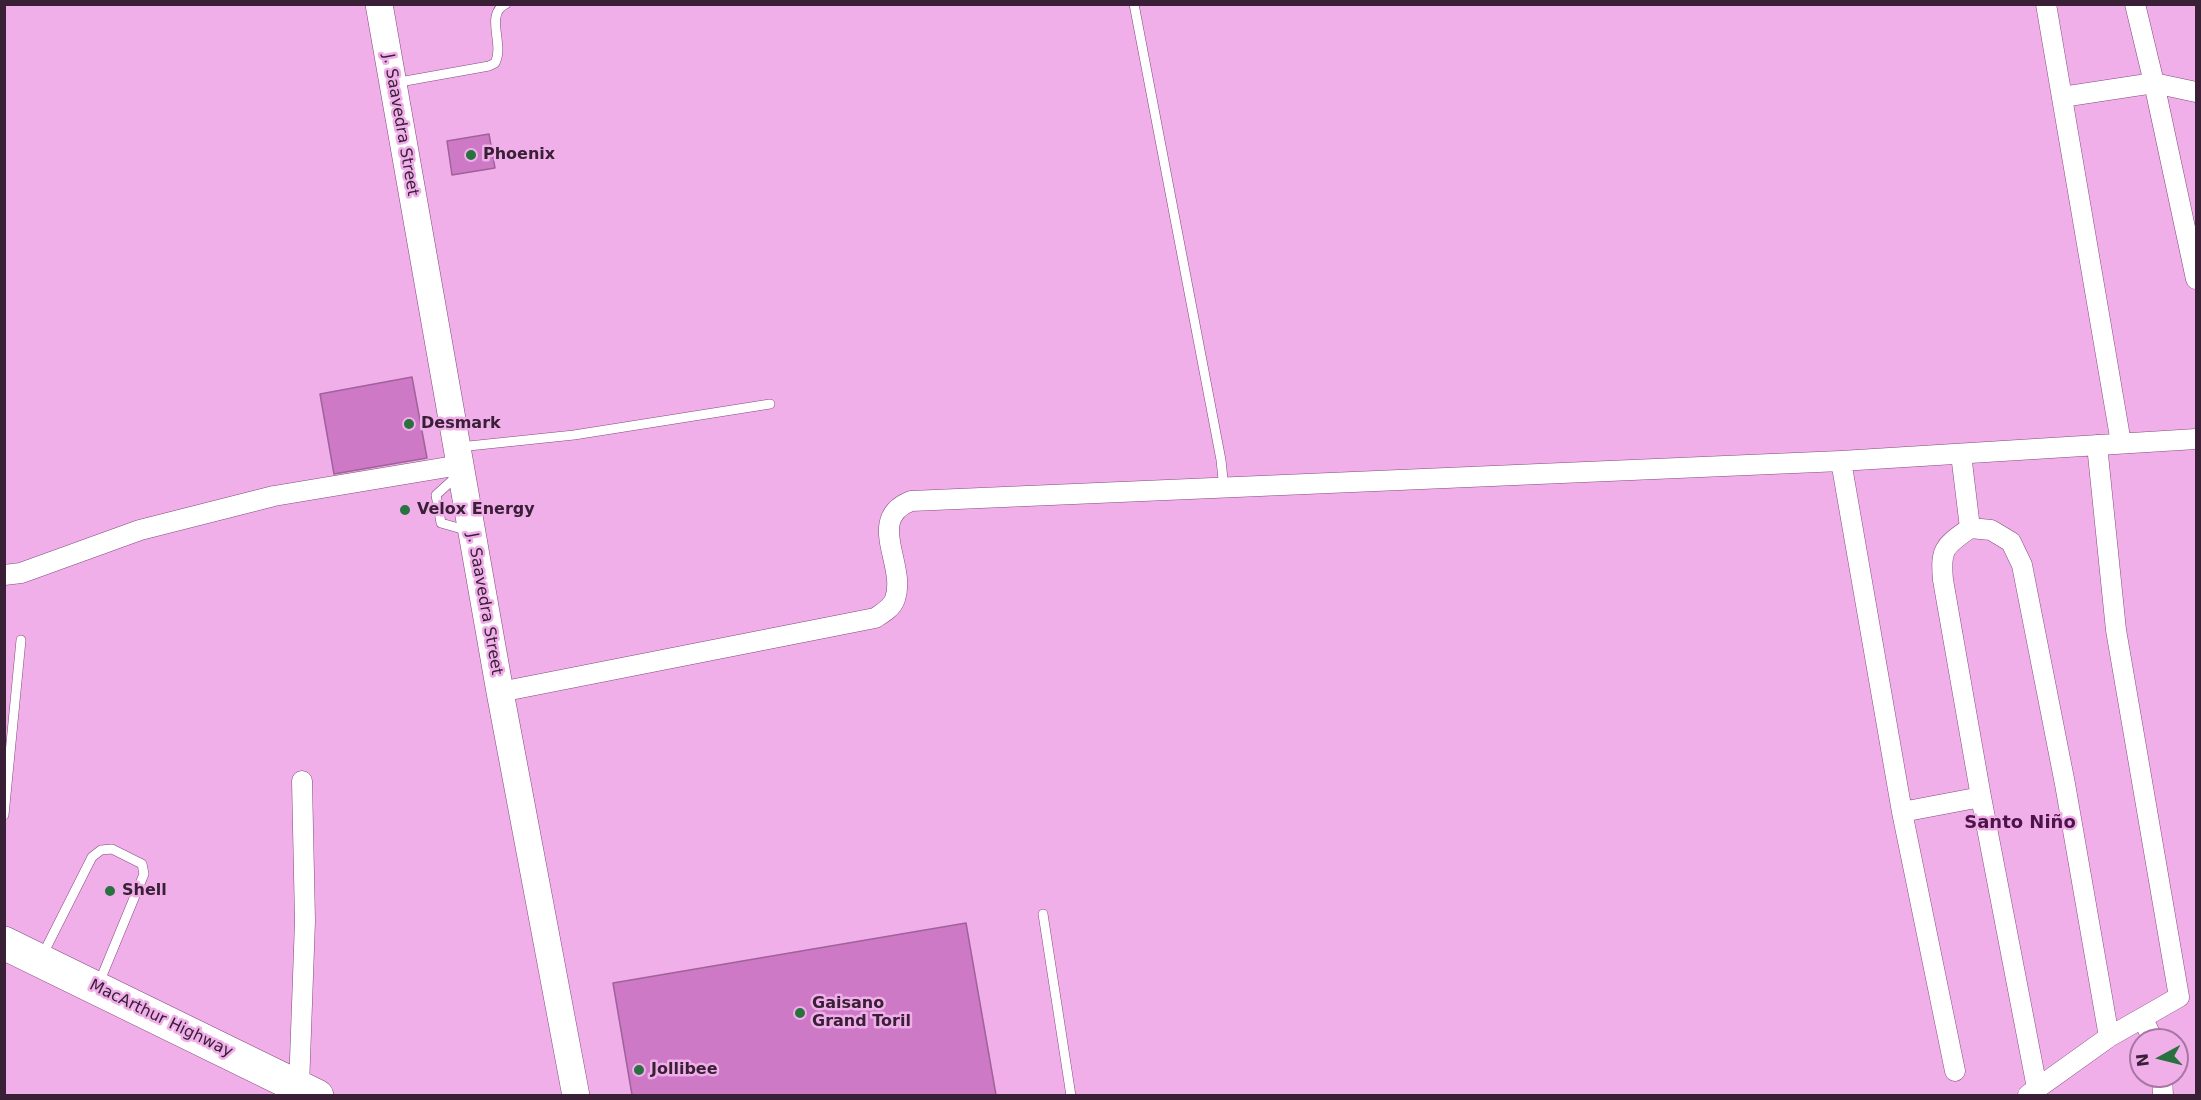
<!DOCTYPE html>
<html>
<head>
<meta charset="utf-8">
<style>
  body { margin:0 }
  #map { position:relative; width:2201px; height:1100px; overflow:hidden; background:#f1afea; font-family:"DejaVu Sans",sans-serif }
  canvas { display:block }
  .frame { position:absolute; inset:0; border:6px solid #3a2037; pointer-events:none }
  .north { position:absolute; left:2129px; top:1028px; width:60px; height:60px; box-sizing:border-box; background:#f1afea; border:2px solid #a876a2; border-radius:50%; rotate:263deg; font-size:16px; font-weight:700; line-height:24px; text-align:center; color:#3a2037 }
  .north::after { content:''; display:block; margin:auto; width:21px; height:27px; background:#29713e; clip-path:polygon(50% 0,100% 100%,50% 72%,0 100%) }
</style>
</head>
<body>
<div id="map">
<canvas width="2201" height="1100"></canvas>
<div class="frame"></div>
<div class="north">N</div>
</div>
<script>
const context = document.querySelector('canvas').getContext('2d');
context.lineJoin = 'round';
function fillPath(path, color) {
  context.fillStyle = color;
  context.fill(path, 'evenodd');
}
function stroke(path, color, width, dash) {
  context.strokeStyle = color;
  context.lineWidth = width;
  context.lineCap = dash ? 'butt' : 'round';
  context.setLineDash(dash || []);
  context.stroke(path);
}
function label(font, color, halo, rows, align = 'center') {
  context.font = font + ' "DejaVu Sans",sans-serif';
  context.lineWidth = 5;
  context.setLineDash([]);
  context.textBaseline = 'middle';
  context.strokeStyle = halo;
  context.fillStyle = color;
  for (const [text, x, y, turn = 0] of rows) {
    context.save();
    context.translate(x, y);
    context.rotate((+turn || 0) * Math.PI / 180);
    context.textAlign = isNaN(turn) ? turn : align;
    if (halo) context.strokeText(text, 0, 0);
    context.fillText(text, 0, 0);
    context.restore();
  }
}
const building = new Path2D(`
  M489 134 495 168 452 175 447 141Z
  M412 377 427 458 334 474 320 394Z
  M966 923 996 1095H632L613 983Z`);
fillPath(building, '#cd79c6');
stroke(building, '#9f6299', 1.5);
const lane = new Path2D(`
  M1134 4 1221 460 1224 489
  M394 83 489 66 495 63C505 44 484 14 506 4
  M459 447 574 435 770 404
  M457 476 436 495 441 523 469 531
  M4 815 21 640
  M1043 914 1071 1096
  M42 956 92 857 101 850 112 849 142 864 144 874 99 983`);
const street = new Path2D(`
  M2046 4 2121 443
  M2135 4 2154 83 2196 279
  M2062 97 2154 83 2196 92
  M1961 454 1970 528
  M1841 461 1902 812 1955 1071
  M4 575 21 573 140 530 274 496 460 465
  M500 692 875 618C883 613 892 608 895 599 907 565 865 519 911 501L1841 461 2196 439
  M1902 812 1981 797
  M2143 1019 2153 1040
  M2162 1076 2163 1096
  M299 1087 305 921 302 781
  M2037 1088 1981 797 1943 580C1940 548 1945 546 1970 528L1991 530 2011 542 2022 565 2065 784 2109 1037
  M2028 1095 2109 1037 2179 997 2116 630 2097 445`);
const secondary = new Path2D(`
  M379 4 500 692 576 1096`);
const highway = new Path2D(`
  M4 943 317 1096`);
stroke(lane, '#83497f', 10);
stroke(street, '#83497f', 21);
stroke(secondary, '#83497f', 28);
stroke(highway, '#83497f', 34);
stroke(lane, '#fff', 9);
stroke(street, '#fff', 20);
stroke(secondary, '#fff', 27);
stroke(highway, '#fff', 33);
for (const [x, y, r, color] of [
  [471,155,6,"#29713e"],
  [409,424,6,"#29713e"],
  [405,510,6,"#29713e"],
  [110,891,6,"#29713e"],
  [800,1013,6,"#29713e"],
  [639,1070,6,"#29713e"]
]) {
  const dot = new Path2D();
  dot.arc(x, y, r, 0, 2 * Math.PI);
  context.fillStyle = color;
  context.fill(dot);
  stroke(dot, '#f1afea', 2);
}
label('16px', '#3a2037', '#f1afea', [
  ["J. Saavedra Street",400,125,80],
  ["J. Saavedra Street",484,604,80],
  ["MacArthur Highway",161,1019,26]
]);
label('bold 16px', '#3a2037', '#f1afea', [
  ["Phoenix",483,155],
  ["Desmark",421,424],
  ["Velox Energy",417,510],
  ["Shell",122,891],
  ["Gaisano",812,1004],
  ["Grand Toril",812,1022],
  ["Jollibee",651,1070]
], 'left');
label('bold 18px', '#4c1449', '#f1afea', [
  ["Santo Niño",2020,823]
]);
</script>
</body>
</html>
